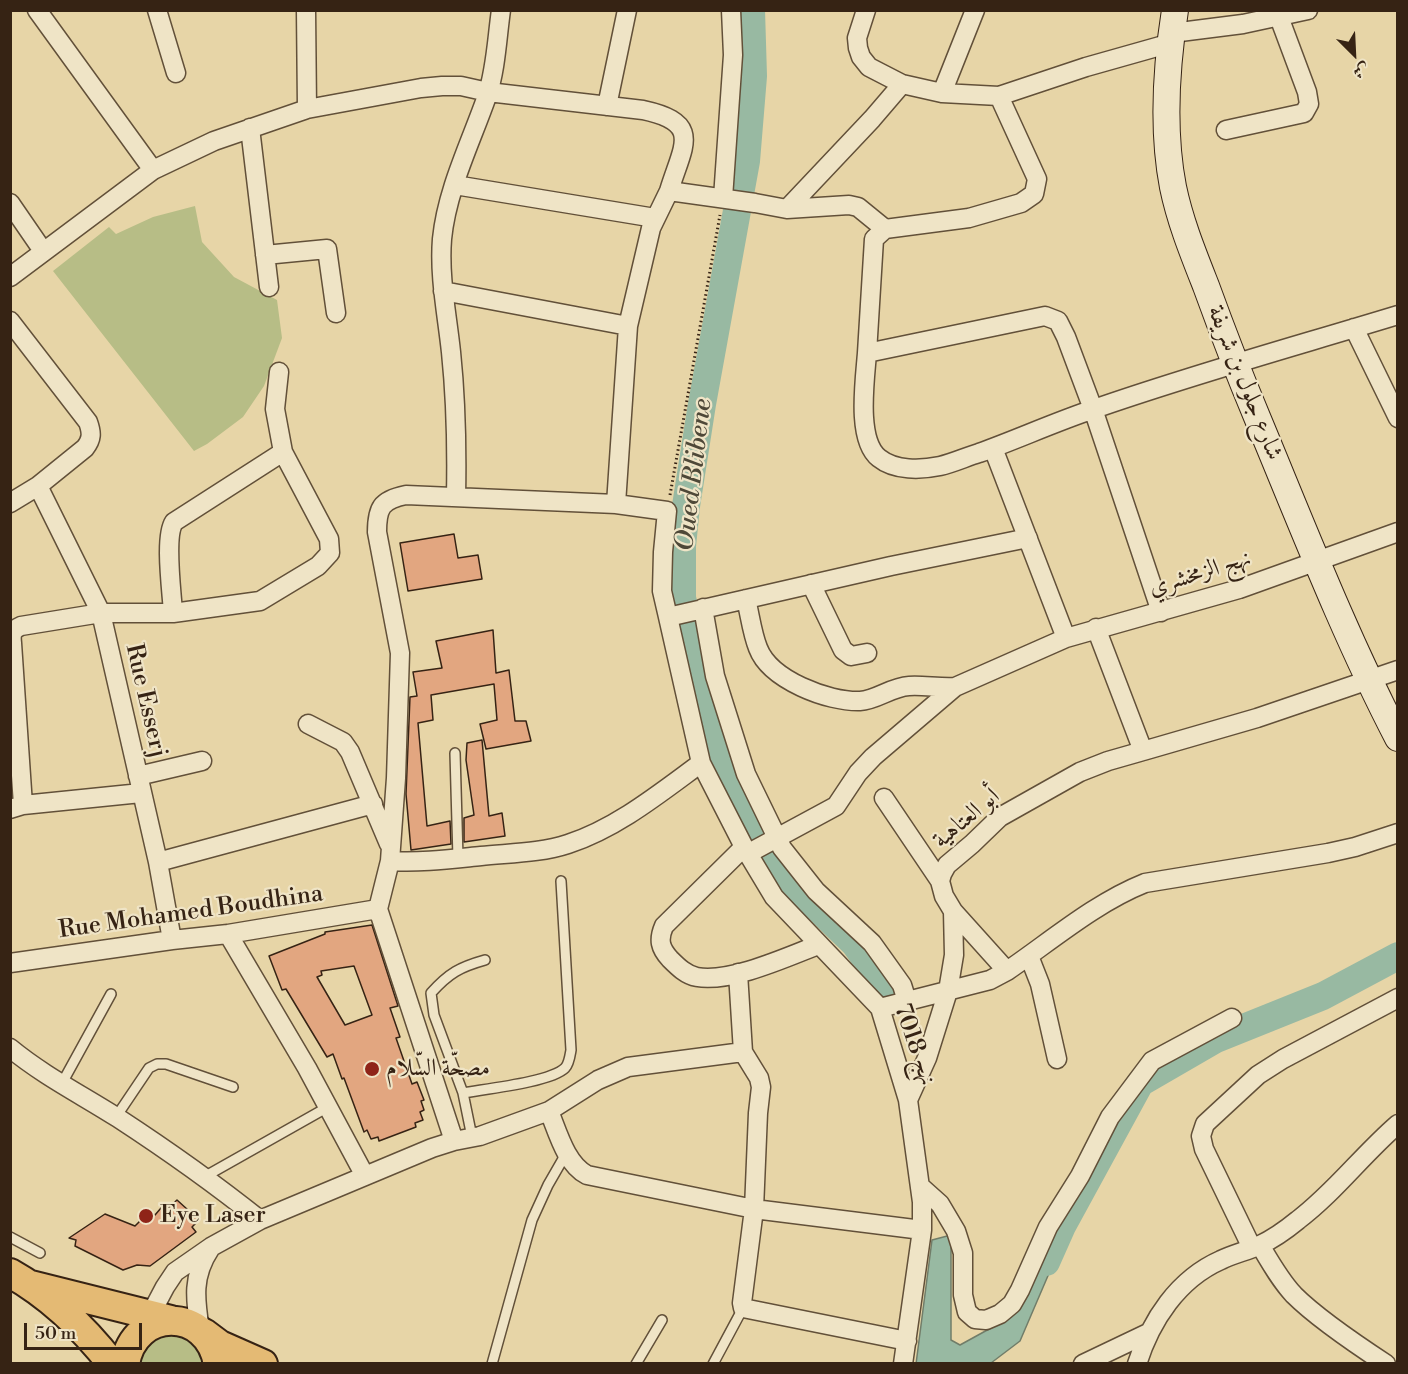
<!DOCTYPE html>
<html>
<head>
<meta charset="utf-8">
<style>
  body { margin:0 }
  #map { position:relative; width:1408px; height:1374px; overflow:hidden; background:#e7d5a7; font-family:"Libre Bodoni",Amiri,serif }
  canvas { display:block }
  .frame { position:absolute; inset:0; border:12px solid #362314; pointer-events:none }
  .north { position:absolute; left:1324px; top:24px; width:60px; height:60px; -webkit-text-stroke:4px #efe4c6; paint-order:stroke; rotate:156deg; font-size:16px; font-weight:700; line-height:24px; text-align:center; color:#362314 }
  .north::after { content:''; display:block; margin:auto; width:21px; height:27px; background:#362314; clip-path:polygon(50% 0,100% 100%,50% 72%,0 100%) }
  .scale { position:absolute; left:24px; top:1323px; width:118px; height:27px; box-sizing:border-box; border:3px solid #362314; border-top:0; padding-left:8px; font-size:18px; line-height:21px; white-space:nowrap; color:#362314; -webkit-text-stroke:4px #efe4c6; paint-order:stroke }
</style>
</head>
<body>
<div id="map">
<canvas width="1408" height="1374"></canvas>
<div class="frame"></div>
<div class="north">ش</div>
<div class="scale">50 m</div>
</div>
<script>
const context = document.querySelector('canvas').getContext('2d');
context.lineJoin = 'round';
function fillPath(path, color) {
  context.fillStyle = color;
  context.fill(path, 'evenodd');
}
function stroke(path, color, width, dash) {
  context.strokeStyle = color;
  context.lineWidth = width;
  context.lineCap = dash ? 'butt' : 'round';
  context.setLineDash(dash || []);
  context.stroke(path);
}
function label(font, color, halo, rows, align = 'center') {
  context.font = font + ' "Libre Bodoni",Amiri,serif';
  context.lineWidth = 4.5;
  context.setLineDash([]);
  context.textBaseline = 'middle';
  context.strokeStyle = halo;
  context.fillStyle = color;
  for (const [text, x, y, turn = 0] of rows) {
    context.save();
    context.translate(x, y);
    context.rotate((+turn || 0) * Math.PI / 180);
    context.textAlign = isNaN(turn) ? turn : align;
    if (halo) context.strokeText(text, 0, 0);
    context.fillText(text, 0, 0);
    context.restore();
  }
}
fillPath(new Path2D(`
  M195 206 202 242 234 277 277 300 282 338 264 386 243 417 207 444 194 451 53 271 109 227 116 234 153 217Z
  M173 1335C189 1339 200 1347 202 1363L141 1364C144 1346 156 1337 173 1335Z`), '#b7bd86');
const water = new Path2D(`
  M1055 1222 1068 1229 1020 1341 991 1363 916 1364 932 1240 951 1235V1340L960 1345 1000 1323Z`);
fillPath(water, '#98b9a2');
stroke(water, '#717d69', 1.5);
stroke(new Path2D(`
  M751 10 753 76 746 161 702 404 686 506 682 546V598L716 741 733 784 794 885 855 944 888 990
  M1046 1262 1062 1226 1140 1083 1216 1039 1323 996 1398 956`), '#98b9a2', 28);
const building = new Path2D(`
  M454 534 458 558 478 555 482 579 408 591 400 543Z
  M493 630 496 673 509 670 515 721H526L531 741 486 749 480 724 497 720 494 684 431 695 433 720 418 723 427 826 450 821 451 844 411 850 406 794 410 697 417 696 413 672 442 668 436 641Z
  M482 740 489 816 502 813 505 836 464 842V818L474 815 466 760 467 743Z
  M372 925 398 1006 390 1008 400 1037 396 1038 412 1084 417 1082 424 1100 421 1101 424 1110 420 1112 423 1120 415 1123 416 1127 379 1141 378 1137 371 1139 367 1130 364 1132 344 1078 342 1079 333 1054 327 1057 286 989 282 990 269 956 325 934V932ZM354 966 372 1015 345 1025 317 977 322 975 321 971Z
  M177 1200 199 1220 192 1227 196 1232 150 1266 137 1265 123 1270 75 1246 76 1240 69 1238 105 1214 135 1226 150 1211 155 1215 161 1208 165 1211Z`);
fillPath(building, '#e2a680');
stroke(building, '#362314', 1.5);
const lane = new Path2D(`
  M455 753 458 858
  M61 1085 111 994
  M463 1093C485 1089 551 1082 565 1068 569 1064 570 1056 571 1050L561 881
  M116 1117 149 1068 157 1064H166L233 1087
  M472 1137 463 1093 434 1015 431 993C449 973 460 967 485 960
  M204 1177 328 1107
  M10 1237 40 1253
  M492 1364 532 1220 548 1185 567 1152
  M636 1364 662 1320
  M713 1364 743 1308`);
const street = new Path2D(`
  M37 10 153 170
  M157 10 176 73
  M306 10 307 109
  M866 10 857 38 858 48 861 57 869 67 902 84 942 93 999 96 1086 67 1171 43
  M1172 33 1243 24 1308 10
  M942 93 975 10
  M999 96 1037 179 1034 194 1021 203 969 218 885 229 874 239 867 353 1045 316 1058 321 1066 337 1093 409 1161 612
  M607 106 627 10
  M250 128 269 287
  M1226 130 1304 113 1309 104 1307 92 1279 17
  M455 185 655 218
  M723 198 733 55 731 10
  M10 203 43 251
  M787 209 849 205 858 207 885 229
  M265 255 327 249 336 313
  M10 277 153 170 214 141 307 109 421 88 442 86H461L488 92 643 110C703 123 683 145 669 191L755 203 787 209 872 119 902 84
  M443 291 628 326
  M10 321 88 422C92 433 92 439 85 448L38 486 10 503
  M1354 328 1398 418
  M867 353C865 380 856 440 879 458 895 471 921 470 940 466 953 463 966 457 979 453 1018 439 1055 422 1094 409 1194 374 1296 346 1398 315
  M993 448 1066 638
  M38 486 101 613 158 862 172 940
  M456 497C457 449 456 400 451 352 447 314 439 277 442 239 447 189 471 142 487 96 496 69 497 38 501 10
  M616 504 628 326 651 228 669 191
  M811 584 843 650 851 656 867 653
  M746 599C750 615 752 633 758 648 770 680 828 702 860 701 877 700 891 687 909 686 923 685 940 688 955 687
  M703 608 715 676 746 774 782 848 816 891 872 943 902 985 907 1001
  M173 613C172 593 164 537 174 522L283 452
  M1096 628 1143 751 1257 718 1398 670
  M308 724 343 742 350 752 389 844
  M701 763 744 847 774 897 880 1008 908 1100 922 1202V1230L903 1364
  M138 776 202 761
  M884 798 940 881
  M23 805 12 643C11 634 12 630 21 626L101 613H173L260 601 318 566 330 553 329 539 283 452 275 409 279 372
  M10 809 23 805 141 793
  M744 847 664 926C658 940 660 948 670 959 678 967 686 975 697 977 730 983 787 957 818 945
  M749 853 836 806 858 773 873 757 955 687 1066 638 1239 589 1398 532
  M390 861C420 863 451 859 481 856 510 853 541 853 568 844 617 828 660 793 701 763L668 617 891 566 1028 538
  M158 862 373 804
  M953 911 1007 971
  M228 934 307 1068 365 1176
  M1029 956 1040 984 1057 1059
  M10 963 172 940 228 934 378 909
  M738 973 743 1052 759 1078 761 1087 758 1113 754 1209 742 1303 743 1308 907 1341
  M880 1008 990 980 1007 971C1051 941 1095 903 1145 883L1328 853 1355 847 1398 833
  M10 1048C44 1076 82 1095 118 1118 167 1150 215 1184 260 1220
  M908 1100 927 1058 948 991 954 955 953 911 944 896 940 881 942 874 947 865 972 844 1000 817 1080 772 1108 761 1143 751
  M549 1111C558 1133 566 1164 587 1175L754 1209 922 1230
  M454 1141 378 909 390 861 396 778 400 653 377 532C377 508 381 500 406 495L616 504 667 511 663 552 662 591 668 617
  M921 1187 940 1204 956 1231 963 1253V1295L967 1312 975 1319 986 1320 1000 1314 1012 1304 1020 1290 1048 1227 1080 1176 1110 1117 1152 1061 1232 1018
  M1260 1245C1270 1262 1280 1280 1294 1295 1318 1319 1357 1345 1386 1364
  M1252 1248 1204 1149 1201 1136 1205 1124 1258 1075 1283 1059 1398 998
  M146 1323 165 1287 175 1272 211 1247 260 1220 432 1148 454 1141 480 1136 549 1111 598 1080 628 1067 743 1052
  M200 1330C195 1299 192 1276 210 1249
  M1083 1364 1148 1333
  M1137 1364C1151 1320 1178 1279 1221 1260 1233 1254 1247 1251 1260 1245 1273 1239 1287 1229 1298 1220 1335 1192 1363 1154 1398 1124`);
const secondary = new Path2D(`
  M1175 10C1166 68 1162 130 1173 187 1180 221 1193 253 1206 286 1222 330 1239 374 1257 417 1302 525 1344 634 1398 738`);
const primary = new Path2D(`
  M10 1273C51 1296 83 1327 112 1364
  M31 1285 171 1320
  M204 1333 220 1345 263 1364
  M125 1364C134 1307 208 1306 218 1364`);
stroke(lane, '#625039', 12);
stroke(street, '#625039', 21);
stroke(secondary, '#362314', 28);
stroke(primary, '#362314', 32);
stroke(new Path2D(`
  M670 495 720 215`), '#362314', 3, [1.5, 3]);
stroke(lane, '#efe4c6', 9);
stroke(street, '#efe4c6', 18);
stroke(secondary, '#efe4c6', 26);
stroke(primary, '#e4ba74', 28);
for (const [x, y, r, color] of [
  [372,1069,8,"#8f2418"],
  [146,1216,8,"#8f2418"]
]) {
  const dot = new Path2D();
  dot.arc(x, y, r, 0, 2 * Math.PI);
  context.fillStyle = color;
  context.fill(dot);
  stroke(dot, '#efe4c6', 2);
}
label('24px', '#362314', '#efe4c6', [
  ["شارع جلول بن شريفة",1244,383,68],
  ["نهج الزمخشري",1200,574,-17],
  ["Rue Esserj",145,701,77],
  ["أبو العتاهية",967,819,-40],
  ["Rue Mohamed Boudhina",191,913,-8],
  ["نهج 7018",914,1045,71]
]);
label('24px', '#362314', '#efe4c6', [
  ["مصحّة السّلام",386,1069],
  ["Eye Laser",160,1216]
], 'left');
label('italic 26px', '#4e4838', '#efe4c6', [
  ["Oued Blibene",695,475,-83]
]);
</script>
</body>
</html>
